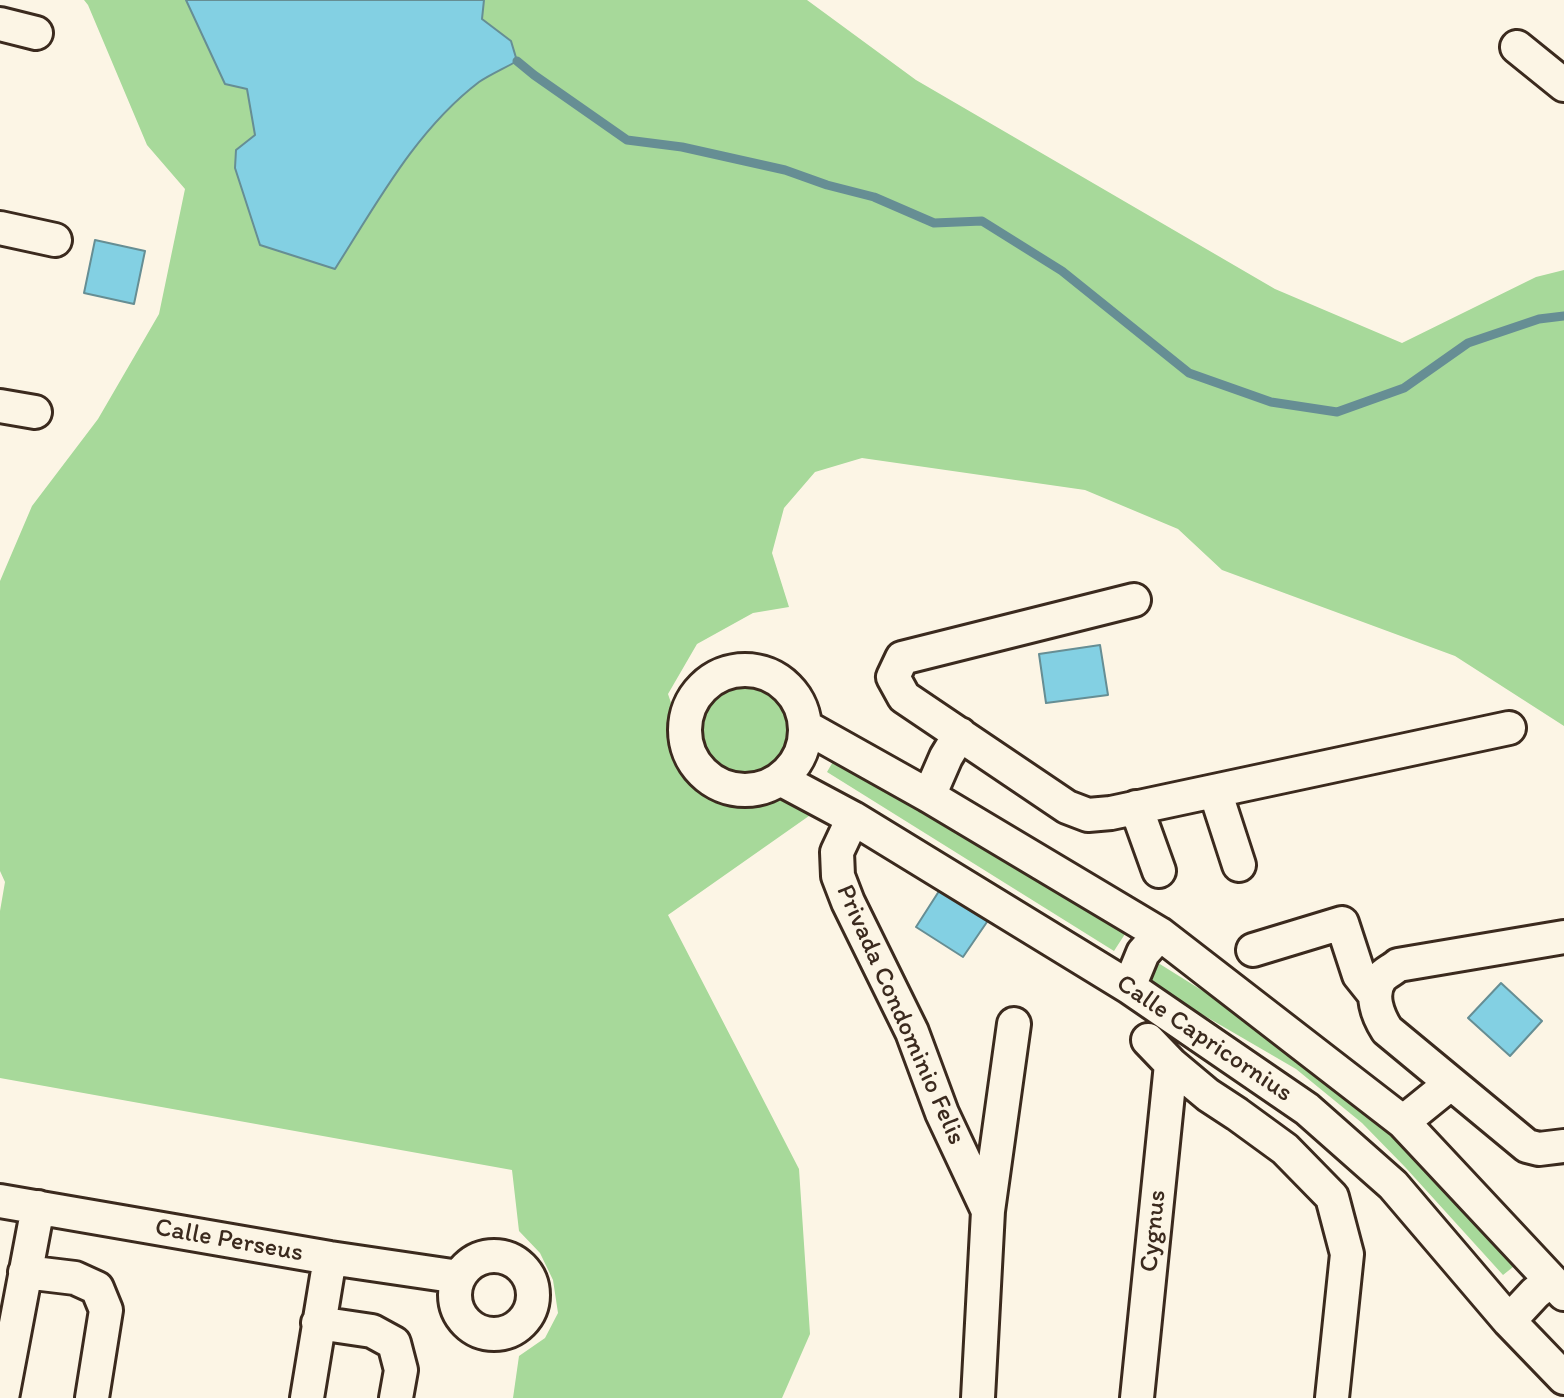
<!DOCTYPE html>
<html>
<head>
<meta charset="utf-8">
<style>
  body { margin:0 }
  canvas { display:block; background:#fcf5e5 }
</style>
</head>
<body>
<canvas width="1564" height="1398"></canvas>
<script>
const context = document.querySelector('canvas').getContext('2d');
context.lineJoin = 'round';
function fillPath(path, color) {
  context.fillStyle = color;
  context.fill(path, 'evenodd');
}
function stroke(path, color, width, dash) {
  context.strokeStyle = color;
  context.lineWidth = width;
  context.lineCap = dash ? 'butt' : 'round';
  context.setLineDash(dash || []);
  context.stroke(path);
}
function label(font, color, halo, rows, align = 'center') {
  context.font = font + ' Itim,sans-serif';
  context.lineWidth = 6;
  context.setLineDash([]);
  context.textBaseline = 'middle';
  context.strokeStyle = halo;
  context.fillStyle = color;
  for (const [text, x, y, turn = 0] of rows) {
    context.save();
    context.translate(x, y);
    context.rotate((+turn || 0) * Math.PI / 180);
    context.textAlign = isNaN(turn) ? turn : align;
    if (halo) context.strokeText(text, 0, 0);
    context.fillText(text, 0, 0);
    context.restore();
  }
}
fillPath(new Path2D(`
  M84 0H807L916 80 1275 289 1402 343 1536 277 1564 270V726L1455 656 1222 570 1178 529 1085 490 862 458 815 472 784 508 772 553 789 607 753 613 697 644 668 694 689 756 728 789 780 779 826 804 668 915 799 1169 810 1334 782 1398H513L519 1356 545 1338 558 1313 553 1280 540 1253 519 1231 512 1170 0 1078V911L5 882 0 871V581L32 506 98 419 159 314 185 189 147 145 88 5Z
  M703 730a42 42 0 1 1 84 0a42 42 0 1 1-84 0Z
  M838 753 1125 934 1114 951 827 772Z
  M1155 961 1283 1041 1396 1129 1518 1263 1503 1275 1405 1167 1362 1123 1296 1069 1143 980Z`), '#a7d99a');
const water = new Path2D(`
  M186 0H484L482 19 511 41 517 61C505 68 491 74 479 82 416 130 377 203 335 269L260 245 235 168 236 150 255 135 247 89 225 84Z
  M95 240 145 251 134 304 84 293Z
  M1100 645 1108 695 1046 703 1039 654Z
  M941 888 989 919 963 957 916 927Z
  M1501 983 1542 1021 1510 1056 1468 1018Z`);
fillPath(water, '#83d0e3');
stroke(water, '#668e94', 2);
stroke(new Path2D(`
  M517 61 534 75 627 140 682 147 785 170 827 185 874 197 934 223 982 221 1062 271 1189 373 1271 402 1337 412 1404 388 1468 343 1539 319 1564 316`), '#668e94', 9);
const minor = new Path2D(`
  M0 24 36 33
  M1517 47 1564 85
  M0 228 55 240
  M0 406 35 412
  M1134 600 902 658 893 677 904 697 1067 807 1088 815 1111 813 1509 728
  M685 730a60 60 0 1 1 120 0a60 60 0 1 1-120 0Z
  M806 727 929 796 1160 934 1403 1122 1564 1294
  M780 779 853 818 1129 987 1307 1109 1393 1185 1509 1321 1564 1378
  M1215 791 1239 865
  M929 796 946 757 960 734
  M1136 807 1159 871
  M853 818 837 852 838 876 848 902 912 1032 942 1113 988 1211
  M1564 937 1398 965C1394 969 1385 973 1381 978 1369 994 1378 1016 1387 1030L1527 1146 1539 1149 1564 1146
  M1253 950 1342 923 1359 975 1375 995
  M1129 987 1143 953 1160 934
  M1171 1064 1208 1095 1237 1114 1285 1149 1332 1197 1347 1254 1332 1398
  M1403 1122 1450 1084
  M0 1201 330 1258 459 1277
  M455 1295a39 39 0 1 1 78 0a39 39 0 1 1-78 0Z
  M25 1272 75 1278 97 1288 106 1310 92 1398
  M1509 1321 1535 1293 1551 1280
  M318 1323 372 1331 394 1343 401 1370 396 1398
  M2 1398 38 1207
  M307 1398 330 1258
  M978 1398 988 1211 1014 1024
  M1137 1398 1171 1064 1148 1040`);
stroke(minor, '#3b2a1e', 38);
stroke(minor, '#fcf5e5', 32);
label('26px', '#3b2a1e', '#fcf5e5', [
  ["Privada Condominio Felis",900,1015,66],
  ["Calle Capricornius",1204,1039,34],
  ["Cygnus",1154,1231,-84],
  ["Calle Perseus",229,1241,10]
]);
</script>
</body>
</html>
